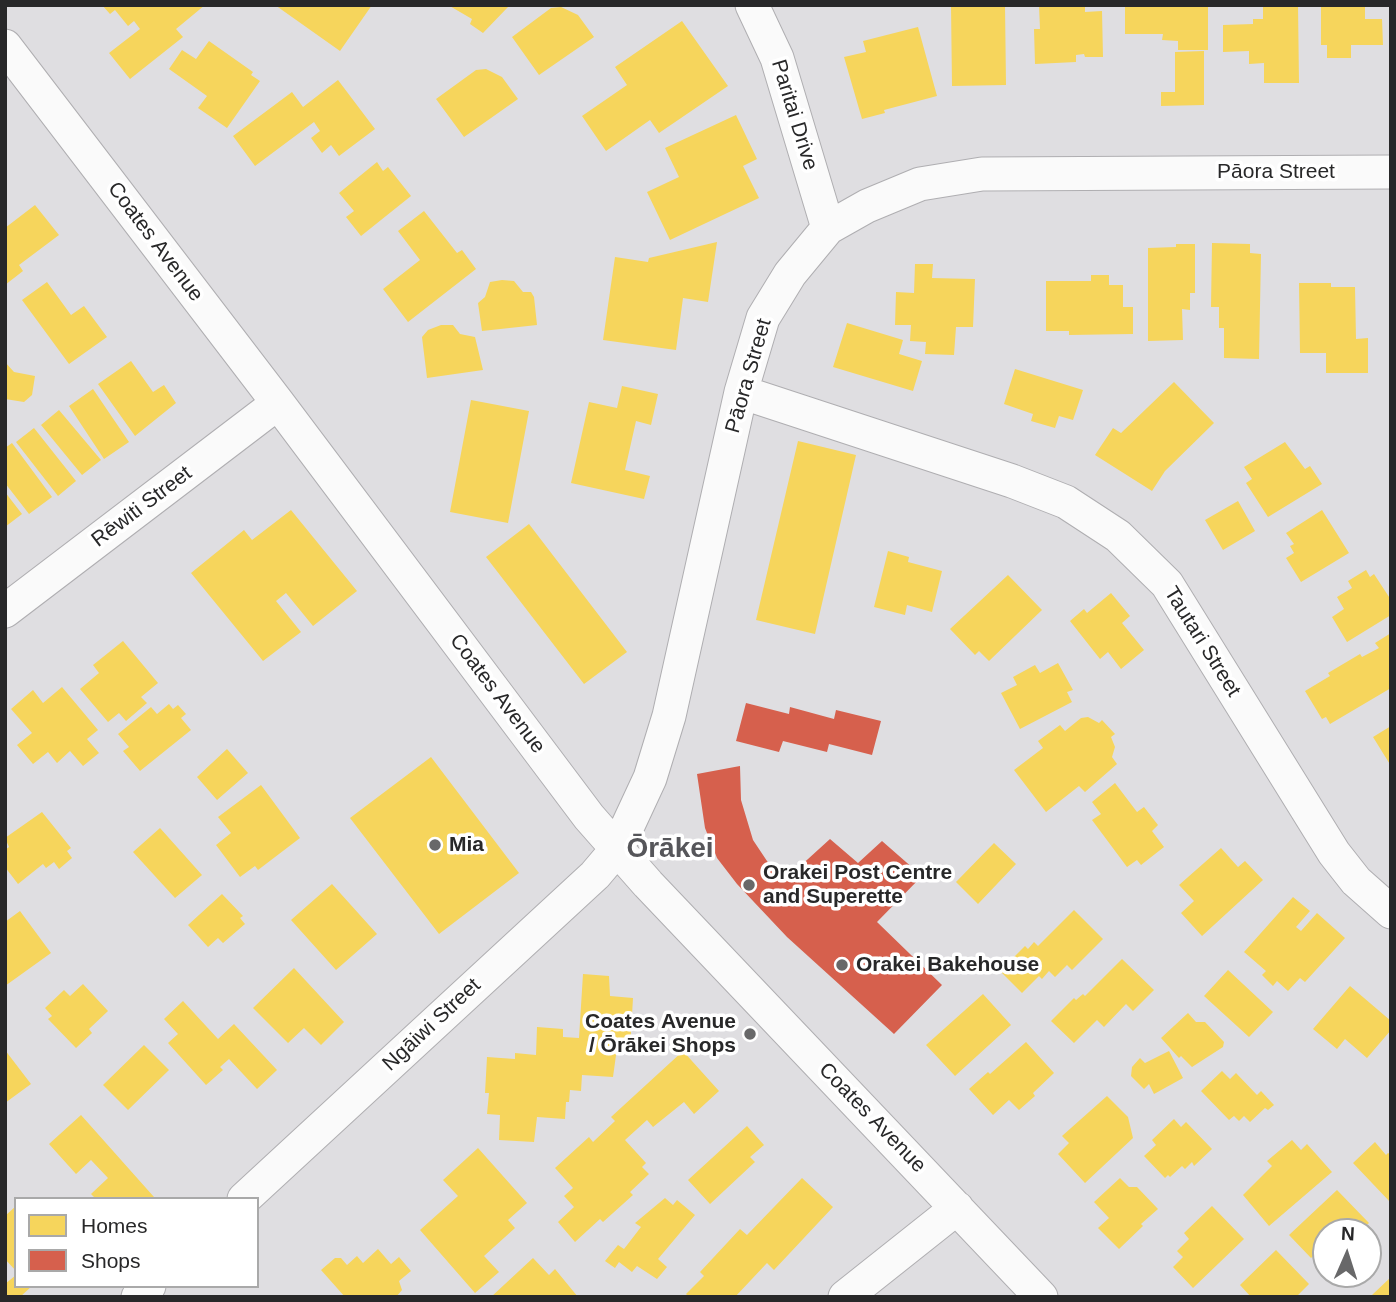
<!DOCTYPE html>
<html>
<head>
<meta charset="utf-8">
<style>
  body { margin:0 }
  #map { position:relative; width:1396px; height:1302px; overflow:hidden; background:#dfdee1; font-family:Helvetica,sans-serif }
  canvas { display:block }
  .frame { position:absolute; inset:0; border:7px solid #282829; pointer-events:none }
  .legend { position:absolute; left:14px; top:1197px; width:245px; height:91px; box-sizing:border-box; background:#fff; border:2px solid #a9a9a9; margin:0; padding:9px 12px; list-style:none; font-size:21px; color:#282829 }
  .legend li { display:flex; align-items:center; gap:14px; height:35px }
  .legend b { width:35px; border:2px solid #a9a9a9 }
  .north { position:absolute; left:1312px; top:1218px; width:70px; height:70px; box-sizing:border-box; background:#fff; border:2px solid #a9a9a9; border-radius:50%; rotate:3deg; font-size:19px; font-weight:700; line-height:28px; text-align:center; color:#282829 }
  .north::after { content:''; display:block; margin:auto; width:24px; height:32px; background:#686869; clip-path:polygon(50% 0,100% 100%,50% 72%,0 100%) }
</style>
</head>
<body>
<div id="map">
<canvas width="1396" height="1302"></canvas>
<div class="frame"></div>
<ul class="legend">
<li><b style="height:19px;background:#f6d55c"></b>Homes</li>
<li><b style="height:19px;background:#d6604d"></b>Shops</li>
</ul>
<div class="north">N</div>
</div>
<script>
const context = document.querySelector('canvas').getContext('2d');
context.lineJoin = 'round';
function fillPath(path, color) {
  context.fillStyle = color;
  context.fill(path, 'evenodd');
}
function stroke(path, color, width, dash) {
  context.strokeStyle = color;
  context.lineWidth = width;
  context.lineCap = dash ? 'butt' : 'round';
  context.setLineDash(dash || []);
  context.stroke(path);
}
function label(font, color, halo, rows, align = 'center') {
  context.font = font + ' Helvetica,sans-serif';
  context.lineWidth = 7;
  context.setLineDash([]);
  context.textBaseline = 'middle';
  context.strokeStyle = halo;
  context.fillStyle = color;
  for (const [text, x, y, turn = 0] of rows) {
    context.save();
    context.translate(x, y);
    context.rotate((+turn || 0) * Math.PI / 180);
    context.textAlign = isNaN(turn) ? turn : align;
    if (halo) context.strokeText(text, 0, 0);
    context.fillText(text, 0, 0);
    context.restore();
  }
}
fillPath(new Path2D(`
  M102 5H205L176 29 183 37 130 79 109 53 140 29 134 21 128 26 115 10 110 14Z
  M275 5H372L340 51Z
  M448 5H504L508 7 483 33 470 24 472 19Z
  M951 5H1005L1006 85 952 86Z
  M1039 5H1085V12L1102 11 1103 57H1085L1084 54 1076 55V62L1035 64 1034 29H1040Z
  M1125 5H1208V50H1178V41L1162 40 1163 34H1125Z
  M1263 5H1298L1299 83H1264V63L1249 64V51L1223 52V25L1253 24V19H1263Z
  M1321 5H1365V19H1382L1383 45H1351V58H1327V45H1321Z
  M561 7 578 15 594 37 539 75 512 37 551 8Z
  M682 21 728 86 659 133 650 120 606 151 582 116 627 85 615 67Z
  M918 27 937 96 884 110 885 113 862 119 844 57 866 52 863 41Z
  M209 41 253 72 251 75 260 81 227 128 198 108 207 96 169 69 182 50 196 59Z
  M1204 51V105L1161 106V92H1175V52Z
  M486 69 502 77 518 99 464 137 436 99 476 70Z
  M338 80 375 129 339 156 331 145 322 153 311 138 320 131 314 122 255 166 233 136 292 92 303 107Z
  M736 115 757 159 743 166 759 198 670 240 647 192 679 177 665 148Z
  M377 162 383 171 388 167 411 196 361 236 346 217 354 211 339 193Z
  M35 205 59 235 19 265 23 271 5 285V228Z
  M424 211 457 253 462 250 476 269 408 322 383 289 420 260 398 231Z
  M717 242 708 302 683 298 676 350 603 340 615 257 648 262 649 258Z
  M1212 243 1250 244V253L1261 254 1259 359 1224 358V328H1219V307H1211Z
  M1176 244H1195V293H1190V310L1182 309 1183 340 1148 341V248L1176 247Z
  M915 264H933L932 278 975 279 973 327H956L954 355 925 354 926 342 910 341 911 325H895L896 292 914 293Z
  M1091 275H1109V285H1123V307H1133V334L1069 335V331H1046V281H1091Z
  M502 280 514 281 523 292H531L534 297 537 325 482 331 478 303 485 297 490 282Z
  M47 282 71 315 84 306 107 337 69 364 22 300Z
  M1299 283H1331V287H1355L1356 339 1368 338V373H1326V353H1300Z
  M847 323 903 340 899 354 922 361 913 391 833 367Z
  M441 325H453L460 334 475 337 483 370 427 378 422 337 428 330Z
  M131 361 153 392 164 385 176 403 135 436 98 384Z
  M5 362 14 372 35 376 32 395 24 402 5 399Z
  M1015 369 1083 390 1073 420 1059 416 1055 428 1031 421 1033 414 1004 404Z
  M1174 382 1214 423 1165 471 1152 491 1095 455 1113 428 1121 433Z
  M622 386 658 394 651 425 636 421 625 470 650 476 644 499 571 483 589 402 617 408Z
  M93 389 129 442 104 459 69 406Z
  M471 400 529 411 508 523 450 512Z
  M59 410 101 460 82 475 41 425Z
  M34 428 76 481 58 496 16 442Z
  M798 441 856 455 815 634 756 620Z
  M1285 442 1305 469 1310 466 1322 484 1268 517 1246 483 1252 479 1244 467Z
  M12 443 52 497 29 514 5 483V448Z
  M5 492 22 514 5 527Z
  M1238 501 1255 531 1223 550 1205 520Z
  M291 510 357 591 313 626 286 593 276 601 301 632 263 661 191 573 244 530 252 540Z
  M1322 510 1349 553 1301 582 1286 558 1294 553 1290 546 1294 544 1286 533Z
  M529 524 627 652 584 684 486 557Z
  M888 551 909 557 908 562 942 571 932 612 907 605 905 615 874 607Z
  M1366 570 1370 577 1374 574 1391 600V615L1347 642 1332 617 1344 609 1337 597 1352 588 1348 581Z
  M1008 575 1042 610 989 661 979 651 975 655 950 629Z
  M1111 593 1130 616 1122 623 1144 650 1121 669 1108 652 1100 659 1070 621 1084 609 1087 613Z
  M1391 633V688L1330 724 1326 717 1322 719 1305 691 1330 676 1328 673 1360 654 1362 657 1379 648 1375 643Z
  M123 641 158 683 141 697 147 703 126 721 119 713 108 722 80 689 99 673 93 665Z
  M1058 663 1073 690 1067 692 1072 702 1020 729 1001 693 1017 685 1013 677 1035 665 1040 673Z
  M62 687 98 730 87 739 99 753 83 766 70 751 57 763 48 752 33 764 17 745 32 733 11 709 33 690 43 703Z
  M169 704 173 709 178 705 186 714 181 718 191 730 140 771 123 751 129 747 118 734 151 707 157 714Z
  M1088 717 1099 723 1102 720 1115 734 1111 737 1115 747 1112 757 1117 764 1085 792 1079 786 1046 812 1014 770 1043 748 1038 741 1060 725 1065 731 1081 718Z
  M1391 726V766L1373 737Z
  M227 749 248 773 217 800 197 777Z
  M431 757 519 873 439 934 350 818Z
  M1115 783 1137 812 1144 807 1158 825 1152 831 1164 847 1141 865 1137 860 1127 867 1092 820 1101 814 1092 802Z
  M261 785 300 838 258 870 255 866 240 877 216 845 231 833 218 817Z
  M42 812 71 848 67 851 72 858 59 869 54 862 46 868 43 864 18 884 5 867V850L9 847 5 838Z
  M160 828 202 875 175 898 133 852Z
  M994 843 1016 864 978 904 956 882Z
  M1221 848 1238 867 1245 861 1263 880 1202 936 1181 913 1194 901 1179 885Z
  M332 884 377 934 336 970 291 920Z
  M222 894 243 916 240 918 245 924 223 943 218 938 208 947 188 925Z
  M1293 897 1310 911 1296 927 1301 931 1317 913 1345 938 1305 982 1300 978 1288 991 1277 981 1273 986 1262 975 1266 971 1244 952Z
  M1074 910 1103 939 1072 970 1067 965 1055 977 1049 971 1042 979 1039 976 1022 993 1000 971 1025 946 1028 949 1034 942 1038 946Z
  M20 911 51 953 5 986V922Z
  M1122 959 1154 990 1133 1011 1126 1004 1104 1027 1097 1020 1074 1043 1051 1021 1074 998 1076 1000 1083 994 1085 996Z
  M294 968 344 1022 321 1045 304 1028 288 1043 253 1008Z
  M1228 970 1273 1012 1249 1037 1204 996Z
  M583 974 609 976 610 996 633 998 630 1049 617 1048 613 1077 582 1075 581 1091 570 1090 569 1102H566L565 1119 537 1117 534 1142 499 1140 500 1115 487 1114 489 1093H485L487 1057 515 1059V1053L536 1055 537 1027 563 1029V1037L579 1038Z
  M83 984 108 1011 89 1029 92 1033 76 1048 48 1019 52 1016 45 1008 64 990 70 996Z
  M1350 986 1391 1021V1030L1367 1058 1345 1039 1337 1049 1313 1029Z
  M983 994 1011 1025 955 1076 926 1045Z
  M183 1001 218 1039 234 1024 277 1070 257 1089 229 1059 220 1067 223 1070 206 1085 168 1043 178 1034 164 1019Z
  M1188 1013 1196 1022H1205L1224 1042 1223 1047 1192 1067 1181 1056 1179 1058 1161 1038Z
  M1026 1042 1054 1073 1033 1093 1035 1096 1019 1110 1009 1100 993 1115 969 1089 988 1072 990 1074Z
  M144 1045 169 1070 128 1110 103 1085Z
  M5 1050 31 1084 5 1103Z
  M683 1051 719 1091 694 1114 684 1102 653 1127 647 1120 625 1140 646 1163 642 1167 649 1174 630 1192 633 1195 603 1222 600 1219 575 1242 558 1222 574 1207 564 1196 573 1188 555 1168 589 1137 593 1142 615 1121 611 1117Z
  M1169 1051 1183 1078 1154 1094 1149 1084 1144 1089 1131 1076 1132 1067 1140 1058 1145 1063Z
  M1222 1071 1230 1079 1236 1073 1257 1095 1261 1091 1274 1105 1268 1110 1265 1108 1250 1122 1244 1116 1239 1121 1234 1116 1229 1120 1201 1091Z
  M1107 1096 1128 1117 1133 1138 1085 1183 1058 1154 1069 1143 1062 1136Z
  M81 1115 154 1197 151 1199H96L91 1194 108 1178 91 1160 76 1174 49 1144Z
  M1174 1119 1181 1127 1186 1122 1212 1149 1194 1166 1192 1162 1185 1169 1182 1166 1170 1177 1168 1175 1165 1178 1144 1156 1156 1145 1152 1140Z
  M747 1126 764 1145 750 1157 755 1162 710 1204 688 1180Z
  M1292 1140 1301 1150 1307 1144 1332 1172 1269 1226 1243 1195 1272 1166 1267 1161Z
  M1375 1142 1386 1155 1388 1153 1391 1155V1203L1353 1163Z
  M478 1148 527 1203 508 1220 515 1228 484 1256 499 1272 475 1293 420 1230 458 1196 443 1180Z
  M802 1178 833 1207 774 1270 767 1263 735 1297H689L686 1294 704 1276 700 1272 740 1229 747 1235Z
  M1120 1178 1129 1187H1137L1158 1209 1141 1224 1143 1226 1119 1249 1098 1228 1109 1218 1094 1202Z
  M1337 1190 1369 1223 1359 1232H1326V1244L1311 1258 1289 1235Z
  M665 1198 673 1205 677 1200 695 1215 658 1259 667 1267 657 1279 637 1266 632 1272 619 1262 615 1268 605 1261 618 1245 624 1249 641 1227 635 1223Z
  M16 1206V1271L5 1259V1216Z
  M1212 1206 1244 1239 1193 1288 1173 1267 1183 1257 1177 1251 1189 1239 1184 1233Z
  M378 1249 391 1264 399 1257 411 1271 399 1281 402 1290 396 1297H345L321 1270 335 1258H341L347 1265 357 1256 363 1263Z
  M1276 1250 1309 1284 1296 1297H1251L1240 1285Z
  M533 1258 549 1275 555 1269 578 1297H491Z
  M16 1275V1286H32L20 1297H8L5 1294V1284Z
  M1391 1277V1297H1374L1372 1295Z`), '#f6d55c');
fillPath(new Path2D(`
  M746 703 789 714 790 707 834 719 836 710 881 721 872 755 829 744 827 752 783 741 779 752 736 741Z
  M740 766 741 800 753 840 769 864 786 879 830 839 858 863 882 841 922 876 877 922 942 985 894 1034 787 937 737 884 717 858 705 828 697 774Z`), '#d6604d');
const minor = new Path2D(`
  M752 5 777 58 828 228
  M5 46 278 403 589 817 648 884 1041 1297
  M741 392 1012 481 1066 502 1118 536 1167 584 1334 853 1356 881 1391 912
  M5 611 278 403
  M244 1199 595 875 617 849 650 778 669 716 741 392 763 318 790 274 828 228 867 206 920 184 982 174 1391 172
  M138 1297 149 1286
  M845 1297 957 1208`);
stroke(minor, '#afaeb1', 35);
stroke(minor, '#fafafa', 33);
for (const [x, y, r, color] of [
  [435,845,7,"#686869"],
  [749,885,7,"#686869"],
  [842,965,7,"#686869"],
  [750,1034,7,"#686869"]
]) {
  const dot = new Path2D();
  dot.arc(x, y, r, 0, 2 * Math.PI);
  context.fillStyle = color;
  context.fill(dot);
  stroke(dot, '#fff', 2.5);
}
label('21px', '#282829', '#fff', [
  ["Paritai Drive",794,115,73],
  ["Pāora Street",1276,172],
  ["Coates Avenue",155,242,53],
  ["Pāora Street",749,376,-74],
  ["Rēwiti Street",142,507,-37],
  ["Tautari Street",1202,642,58],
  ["Coates Avenue",497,694,53],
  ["Ngāiwi Street",432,1025,-43],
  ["Coates Avenue",872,1118,46]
]);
label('bold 21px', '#282829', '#fff', [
  ["Mia",449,845],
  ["Orakei Post Centre",763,873],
  ["and Superette",763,897],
  ["Orakei Bakehouse",856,965],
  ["Coates Avenue",736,1022,"right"],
  ["/ Ōrākei Shops",736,1046,"right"]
], 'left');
label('bold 28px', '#56565a', '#fff', [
  ["Ōrākei",670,849]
]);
</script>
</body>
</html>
